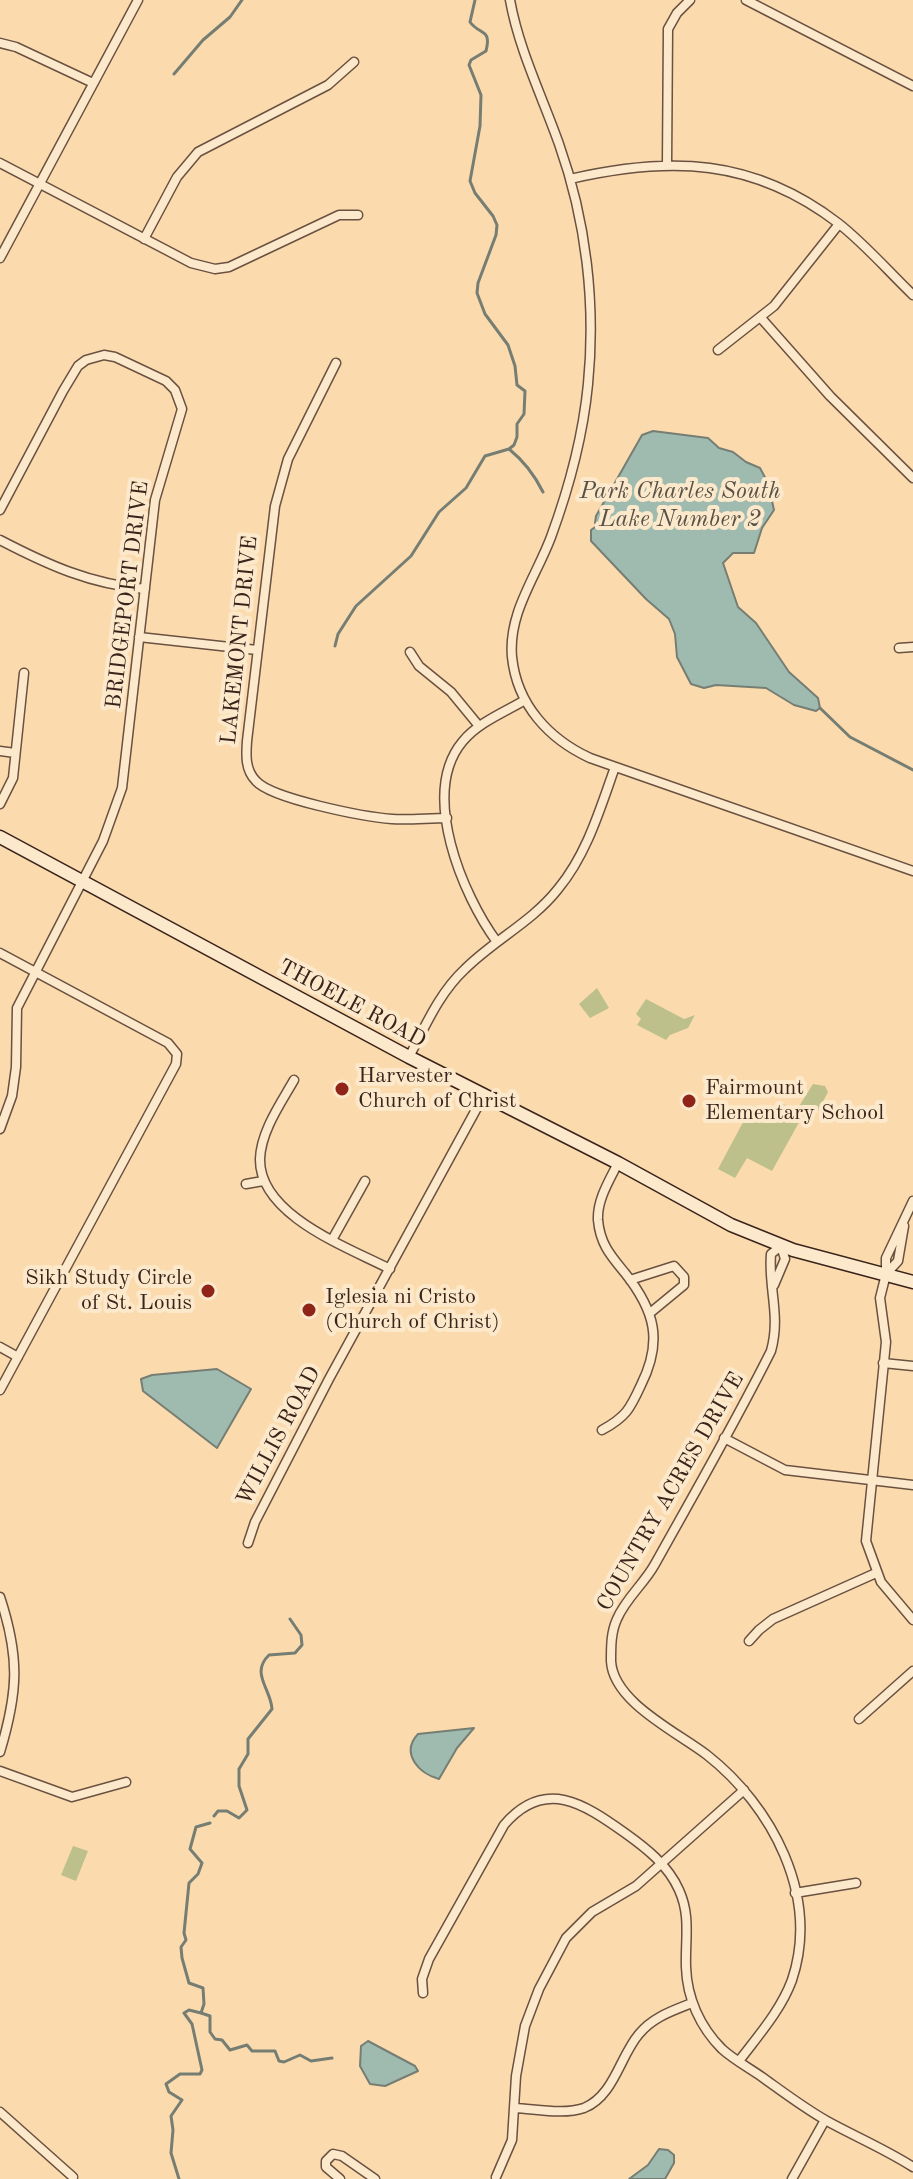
<!DOCTYPE html>
<html>
<head>
<meta charset="utf-8">
<style>
  body { margin:0 }
  canvas { display:block; background:#fbdbae }
</style>
</head>
<body>
<canvas width="913" height="2179"></canvas>
<script>
const context = document.querySelector('canvas').getContext('2d');
context.lineJoin = 'round';
function fillPath(path, color) {
  context.fillStyle = color;
  context.fill(path, 'evenodd');
}
function stroke(path, color, width, dash) {
  context.strokeStyle = color;
  context.lineWidth = width;
  context.lineCap = dash ? 'butt' : 'round';
  context.setLineDash(dash || []);
  context.stroke(path);
}
function label(font, color, halo, rows, align = 'center') {
  context.font = font + ' "Old Standard TT",serif';
  context.lineWidth = 8;
  context.setLineDash([]);
  context.textBaseline = 'middle';
  context.strokeStyle = halo;
  context.fillStyle = color;
  for (const [text, x, y, turn = 0] of rows) {
    context.save();
    context.translate(x, y);
    context.rotate((+turn || 0) * Math.PI / 180);
    context.textAlign = isNaN(turn) ? turn : align;
    if (halo) context.strokeText(text, 0, 0);
    context.fillText(text, 0, 0);
    context.restore();
  }
}
fillPath(new Path2D(`
  M597 988 609 1008 590 1018 579 1004Z
  M646 999 684 1019 695 1015 688 1028 670 1035 666 1040 637 1025 641 1019 636 1014Z
  M813 1084 825 1086 828 1092 818 1111 802 1117 772 1171 747 1158 735 1178 718 1169 749 1111 768 1120 778 1101 796 1111Z
  M73 1846 88 1851 76 1881 61 1875Z`), '#bdc08b');
const water = new Path2D(`
  M653 431 708 438 719 448 733 452 746 462 760 468 768 483 774 510 762 528 754 553H733L723 563 738 607 756 623 789 672 818 698 820 708 816 711 794 705 766 688 716 685 704 688 691 684 677 657 675 634 669 619 646 599 591 541V530L598 525 595 523 596 516 642 435Z
  M217 1369 251 1389 217 1448 143 1391 141 1379 152 1375Z
  M474 1728 457 1748 439 1779C419 1774 400 1753 418 1734Z
  M368 2041 415 2066 418 2071 385 2086 370 2084 360 2066 361 2046Z
  M659 2149 668 2150 674 2155V2163L665 2179H629L648 2165Z`);
fillPath(water, '#9fbbaf');
stroke(water, '#767e74', 2);
stroke(new Path2D(`
  M174 74 203 40 230 17 242 0
  M509 449C524 461 535 476 543 492
  M335 646 338 634 356 606 411 556 439 512 466 488 485 456 509 449 514 445 517 437V424L524 414 525 391 517 385 515 366 508 345 485 314 477 293 478 283 496 235 497 225 493 216 475 193 470 181 480 126 481 95 469 65 471 60 486 51C492 28 479 35 470 22L475 0
  M820 708 850 737 913 770
  M214 1816 218 1811H227L239 1818 247 1810 239 1786V1769L248 1754V1739L272 1709C271 1689 250 1673 269 1655L295 1653 302 1645 301 1635 290 1619
  M201 2013 210 2016V2032L215 2039 222 2040 230 2050 247 2045 252 2051H275L279 2061 284 2062 300 2055 311 2061 332 2058
  M179 2179 171 2153 173 2130 171 2116 182 2100 169 2092 166 2084 180 2074H200L202 2070 192 2024 184 2013 189 2010 201 2013 204 2004 203 1988 189 1983 182 1958 181 1947 186 1940 184 1933 189 1883 198 1874 202 1863 190 1849 196 1827 210 1823`), '#767e74', 3);
const minor = new Path2D(`
  M510 0C519 50 542 96 559 144 586 220 596 303 588 384 583 436 569 488 551 537 536 577 508 613 512 657 517 705 549 739 590 758L913 871
  M746 0 913 86
  M0 43 16 47 93 83
  M0 163 191 263 215 269 229 267 339 215H358
  M667 164 668 29 677 13 690 0
  M570 179C670 156 753 158 838 223 865 244 888 271 913 295
  M144 239 177 177 198 152 328 85 354 62
  M0 258 138 0
  M761 318 830 396 913 478
  M718 350 774 306 839 224
  M336 363 288 459 275 506 247 741C246 755 245 770 256 781 272 799 365 817 392 819 410 820 429 818 447 818
  M0 510 63 391 78 366 86 360 104 355 115 357 166 381 175 390 182 409 155 500 122 788 103 841 17 1008 16 1067 12 1096 0 1129
  M0 540C48 565 90 584 145 589
  M139 637 257 650
  M899 648 913 647
  M410 652 419 666 451 692 479 726
  M0 751 15 753
  M0 804 13 778 24 673
  M497 942C463 896 419 793 463 741 479 722 505 712 525 700
  M0 953 168 1043 177 1054 176 1064 0 1390
  M409 1057C425 1027 439 993 465 969 494 940 532 922 558 889 587 854 600 809 615 767
  M294 1080C281 1103 261 1131 260 1159 259 1215 347 1247 390 1269
  M246 1184 263 1181
  M904 1226 898 1261 886 1274 880 1298 886 1342 866 1541 881 1582 913 1620
  M332 1240 365 1181
  M886 1274V1258L913 1201
  M630 1280 674 1266 684 1277V1285L650 1313
  M0 1347 18 1357
  M883 1363 913 1366
  M602 1430C626 1417 630 1409 641 1385 663 1341 655 1311 625 1273 611 1256 600 1244 598 1220 597 1200 609 1181 618 1163
  M724 1438 785 1470 913 1485
  M248 1543 255 1522 329 1379 484 1095
  M0 1597C20 1658 18 1692 0 1752
  M749 1641 759 1630 773 1619 876 1573
  M859 1719 913 1671
  M0 1771 72 1797 126 1782
  M795 1893 856 1883
  M423 1993 422 1979 429 1959 504 1825C545 1777 584 1804 625 1833 646 1848 668 1865 679 1890 691 1916 685 1940 686 1967 687 1998 700 2027 722 2049 733 2059 749 2068 762 2077 783 2092 804 2108 827 2121 856 2137 885 2149 913 2167
  M739 2061C758 2036 781 2010 792 1980 820 1896 772 1806 707 1755 677 1732 613 1702 611 1661 611 1646 611 1632 617 1619 626 1598 644 1584 655 1564 694 1494 735 1423 771 1351 781 1315 768 1288 771 1254L781 1246 785 1259 774 1285
  M515 2108C536 2109 564 2115 584 2108 614 2096 620 2056 639 2034 653 2017 672 2011 692 2003
  M0 2112 73 2177
  M496 2177 512 2140 516 2076 525 2026 539 1989 566 1938 592 1912 636 1886 744 1790
  M340 2179 326 2167V2161L333 2154 342 2156 375 2179
  M792 2179 825 2120`);
const secondary = new Path2D(`
  M0 837 409 1057 618 1163 731 1225 793 1250 913 1282`);
stroke(minor, '#6a5140', 11);
stroke(secondary, '#39231b', 15);
stroke(minor, '#fce8ca', 8);
stroke(secondary, '#fce8ca', 12);
for (const [x, y, r, color] of [
  [342,1089,8,"#8f2418"],
  [689,1101,8,"#8f2418"],
  [208,1291,8,"#8f2418"],
  [309,1310,8,"#8f2418"]
]) {
  const dot = new Path2D();
  dot.arc(x, y, r, 0, 2 * Math.PI);
  context.fillStyle = color;
  context.fill(dot);
  stroke(dot, '#fce8ca', 3);
}
label('22px', '#39231b', '#fce8ca', [
  ["BRIDGEPORT DRIVE",128,595,-83],
  ["LAKEMONT DRIVE",240,640,-84],
  ["THOELE ROAD",352,1004,28],
  ["WILLIS ROAD",279,1436,-62],
  ["COUNTRY ACRES DRIVE",671,1492,-60]
]);
label('22px', '#39231b', '#fce8ca', [
  ["Harvester",358,1076],
  ["Church of Christ",358,1101],
  ["Fairmount",705,1088],
  ["Elementary School",705,1113],
  ["Sikh Study Circle",192,1278,"right"],
  ["of St. Louis",192,1303,"right"],
  ["Iglesia ni Cristo",325,1297],
  ["(Church of Christ)",325,1322]
], 'left');
label('italic 24px', '#585147', '#fce8ca', [
  ["Park Charles South",680,492],
  ["Lake Number 2",680,520]
]);
</script>
</body>
</html>
